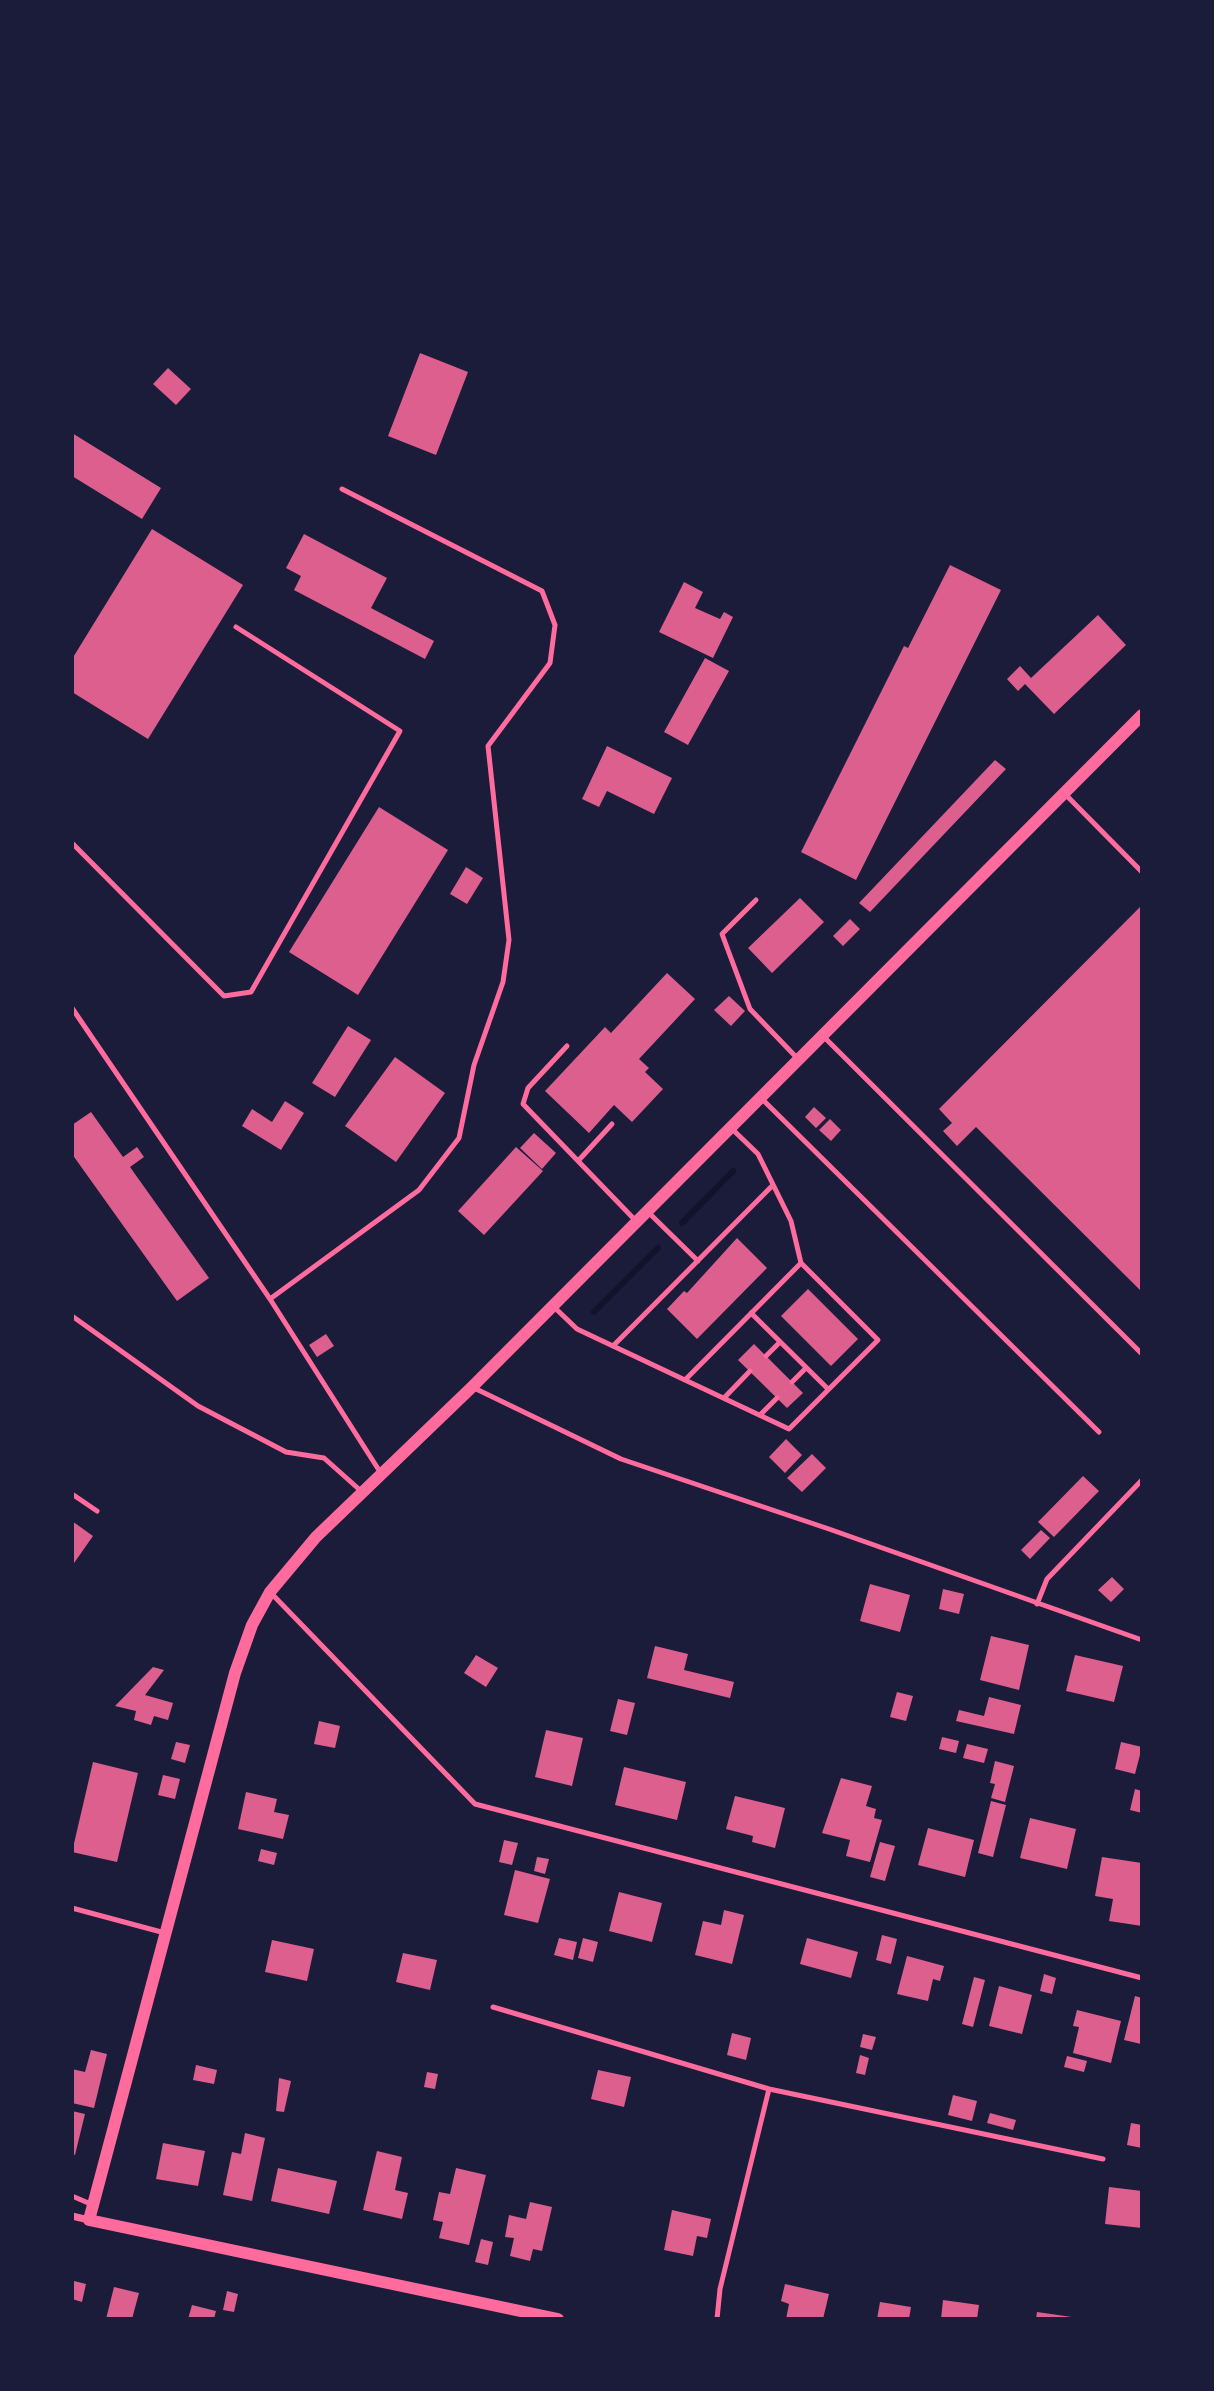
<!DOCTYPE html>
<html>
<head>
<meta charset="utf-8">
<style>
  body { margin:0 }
  #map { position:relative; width:1214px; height:2391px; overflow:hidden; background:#1b1b3a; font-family:Literata,serif }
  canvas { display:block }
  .frame { position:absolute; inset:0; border:74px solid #1b1b3a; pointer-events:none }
</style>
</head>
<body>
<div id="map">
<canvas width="1214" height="2391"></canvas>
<div class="frame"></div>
</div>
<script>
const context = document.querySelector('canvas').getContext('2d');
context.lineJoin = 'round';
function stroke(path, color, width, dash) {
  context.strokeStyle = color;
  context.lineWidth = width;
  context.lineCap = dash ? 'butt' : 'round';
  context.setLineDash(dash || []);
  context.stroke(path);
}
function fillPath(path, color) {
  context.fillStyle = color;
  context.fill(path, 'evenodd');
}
stroke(new Path2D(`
  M682 1223 733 1171
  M594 1312 658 1248`), '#12122b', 6);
fillPath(new Path2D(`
  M420 353 468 372 436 455 388 436Z
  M168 368 191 389 176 405 153 384Z
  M72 433 161 488 142 519 72 476Z
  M152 529 243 585 148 739 72 692V659Z
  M304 534 387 578 371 608 434 641 425 659 294 590 301 576 286 568Z
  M950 565 1001 590 856 880 801 852 904 646 908 648Z
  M684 582 703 592 695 608 720 619 724 612 733 617 713 658 659 632Z
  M1098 615 1126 645 1054 714 1025 684 1018 691 1007 679 1020 666 1031 678Z
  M705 658 729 671 688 745 664 732Z
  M607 746 672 778 654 814 607 791 599 807 582 799Z
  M995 760 1006 769 870 912 859 903Z
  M379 807 448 850 358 995 289 952Z
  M466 867 483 878 467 904 450 894Z
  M800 898 824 922 772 973 748 948Z
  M1142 905V1292L976 1127 957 1146 943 1131 952 1123 939 1109Z
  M850 919 860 929 843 946 833 936Z
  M667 973 695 999 639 1059 649 1068 645 1072 663 1089 632 1122 614 1105 589 1133 545 1091 605 1027 611 1033Z
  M729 996 745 1011 731 1026 714 1010Z
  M348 1026 371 1040 335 1097 312 1083Z
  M395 1057 445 1093 396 1162 345 1126Z
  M285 1101 304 1113 281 1150 242 1126 252 1109 272 1122Z
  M814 1107 826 1118 816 1128 805 1117Z
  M91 1112 123 1157 137 1147 144 1157 130 1167 209 1278 177 1301 72 1154V1125Z
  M830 1119 841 1130 831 1141 819 1130Z
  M534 1133 556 1153 542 1169 520 1148Z
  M516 1147 543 1171 484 1235 458 1211Z
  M737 1238 767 1268 697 1339 667 1309 684 1291 687 1293Z
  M808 1289 858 1339 831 1366 781 1316Z
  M326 1334 334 1346 317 1357 309 1345Z
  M754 1344 803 1393 787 1408 738 1360Z
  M786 1439 802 1455 785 1473 769 1457Z
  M812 1454 826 1468 802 1492 787 1478Z
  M1083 1476 1099 1491 1054 1537 1038 1522Z
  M72 1521 93 1536 72 1566Z
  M1041 1530 1050 1538 1030 1559 1021 1550Z
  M1112 1577 1124 1589 1111 1602 1098 1590Z
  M870 1584 910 1595 900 1632 860 1621Z
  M943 1589 964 1594 959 1614 939 1609Z
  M991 1636 1029 1645 1019 1690 980 1680Z
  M655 1646 688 1654 684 1670 734 1682 730 1698 647 1678Z
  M476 1655 498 1668 486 1687 464 1673Z
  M1075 1655 1123 1666 1114 1702 1066 1691Z
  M153 1667 164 1670 145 1695 173 1703 168 1720 154 1716 151 1725 134 1720 136 1711 115 1706Z
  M897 1692 913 1696 906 1721 890 1717Z
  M989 1697 1021 1705 1014 1734 956 1721 959 1710 984 1716Z
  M618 1699 635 1703 627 1735 610 1731Z
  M319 1721 340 1726 335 1748 314 1744Z
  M546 1730 583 1738 572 1786 535 1777Z
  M942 1737 959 1741 956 1753 939 1749Z
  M176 1742 190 1745 185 1763 171 1759Z
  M1121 1742 1142 1747 1135 1774 1115 1769Z
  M967 1744 988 1749 984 1763 963 1758Z
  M995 1761 1014 1766 1005 1802 991 1798 995 1784 990 1783Z
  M93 1762 138 1773 117 1862 72 1852Z
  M624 1767 686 1782 677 1820 615 1805Z
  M163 1775 180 1779 175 1799 158 1795Z
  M841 1778 872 1786 866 1806 876 1809 874 1818 882 1820 870 1862 846 1856 850 1840 822 1833Z
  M1135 1789 1142 1791V1813L1130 1810Z
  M246 1792 277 1799 274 1812 289 1815 283 1839 238 1829Z
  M735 1796 785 1808 775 1848 752 1842 753 1836 726 1829Z
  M991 1801 1006 1805 993 1857 978 1853Z
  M1030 1818 1076 1829 1067 1869 1020 1858Z
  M928 1828 974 1840 965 1877 918 1865Z
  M504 1840 518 1843 512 1865 499 1862Z
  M880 1842 895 1846 885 1881 870 1877Z
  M261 1849 277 1853 274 1865 258 1861Z
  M537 1857 549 1859 545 1874 534 1871Z
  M1102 1857 1142 1863V1926L1109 1921 1113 1899 1095 1896Z
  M515 1870 550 1879 538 1923 504 1915Z
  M619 1892 662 1903 652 1942 609 1931Z
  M724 1910 744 1915 732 1964 695 1955 703 1921 721 1925Z
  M882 1935 897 1939 891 1964 876 1960Z
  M559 1938 577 1942 573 1960 554 1955Z
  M583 1938 598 1942 593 1962 578 1958Z
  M807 1938 858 1952 851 1978 800 1964Z
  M272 1940 314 1949 307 1981 265 1972Z
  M403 1953 437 1960 430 1990 396 1982Z
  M907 1956 944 1966 940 1981 933 1979 928 2001 897 1994Z
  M1044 1974 1056 1978 1052 1994 1040 1991Z
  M974 1977 985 1980 973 2027 962 2024Z
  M999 1986 1032 1995 1022 2034 989 2026Z
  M1135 1996 1142 1998 1141 2044 1124 2040Z
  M1077 2010 1121 2021 1111 2063 1073 2053 1079 2027 1073 2026Z
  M732 2033 751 2038 746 2060 727 2055Z
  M863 2034 876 2037 872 2050 860 2047Z
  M91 2050 107 2054 94 2108 72 2103V2069L85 2072Z
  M860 2055 869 2058 865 2075 856 2073Z
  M1067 2056 1087 2061 1084 2072 1064 2067Z
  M196 2065 217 2070 214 2084 193 2080Z
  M598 2070 631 2077 624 2107 591 2099Z
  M427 2072 438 2074 435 2089 424 2087Z
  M279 2078 291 2081 284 2112 276 2111Z
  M953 2095 977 2101 972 2121 948 2115Z
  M72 2111 85 2114 75 2155 72 2154Z
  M990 2113 1016 2120 1013 2130 987 2123Z
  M1131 2123 1142 2125V2148L1127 2145Z
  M245 2133 265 2138 252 2201 223 2195 232 2152 241 2154Z
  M163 2143 205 2151 198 2186 156 2179Z
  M377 2151 402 2157 395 2190 408 2193 402 2219 363 2210Z
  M278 2168 337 2181 329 2214 271 2201Z
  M456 2168 486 2175 469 2245 439 2238 443 2222 433 2220 439 2192 450 2194Z
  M1109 2187 1142 2191V2228L1105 2224Z
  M530 2202 552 2207 542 2251 533 2249 530 2261 510 2256 514 2238 505 2237 509 2215 526 2219Z
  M672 2210 711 2219 707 2238 697 2236 693 2256 664 2250Z
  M481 2239 493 2242 488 2265 475 2262Z
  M74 2281 86 2284 82 2302 72 2299Z
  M785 2284 829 2294 823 2319H786L789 2304 781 2301Z
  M114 2287 139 2293 132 2319H106Z
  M227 2291 238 2294 234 2312 223 2310Z
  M943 2300 979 2305 977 2319H941Z
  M880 2302 911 2307 909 2319H877Z
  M192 2305 216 2311 214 2319H188Z
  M1037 2312 1072 2317V2319H1036Z`), '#dd5f8e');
stroke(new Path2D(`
  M1064 793 1142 872
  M72 843 224 996 251 992 400 731 236 627
  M756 900 722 934 750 1009 798 1059
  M72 1008 270 1299 382 1475
  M824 1037 1142 1354
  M567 1046 528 1088 523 1104 636 1221
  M762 1099 1099 1432
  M578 1161 612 1124
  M648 1212 698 1261
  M270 1299 419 1190 459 1138 474 1065 503 982 509 940 488 746 550 663 555 625 542 591 342 489
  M554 1307 577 1329 685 1380 801 1263 791 1221 758 1154 730 1127
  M751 1313 828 1389
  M72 1316 198 1406 286 1452 324 1458 361 1491
  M613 1346 773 1185
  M766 1356 780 1342
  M685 1380 789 1429 878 1340 801 1263
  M792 1382 806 1368
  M472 1387 621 1459 829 1529 1142 1640
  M724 1398 750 1371
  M760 1415 777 1398
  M72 1494 97 1511
  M270 1592 475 1804 1142 1978
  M1037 1604 1047 1579 1142 1480
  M72 1908 165 1933
  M493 2007 769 2089 1103 2159
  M72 2196 93 2205
  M717 2319 720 2289 769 2089`), '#ff6b9d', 5);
stroke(new Path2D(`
  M72 2216 89 2220`), '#ff6b9d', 7);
stroke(new Path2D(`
  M558 2319 89 2220 235 1673 252 1625 270 1592 316 1537 472 1387 1142 715`), '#ff6b9d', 12);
</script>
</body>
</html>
